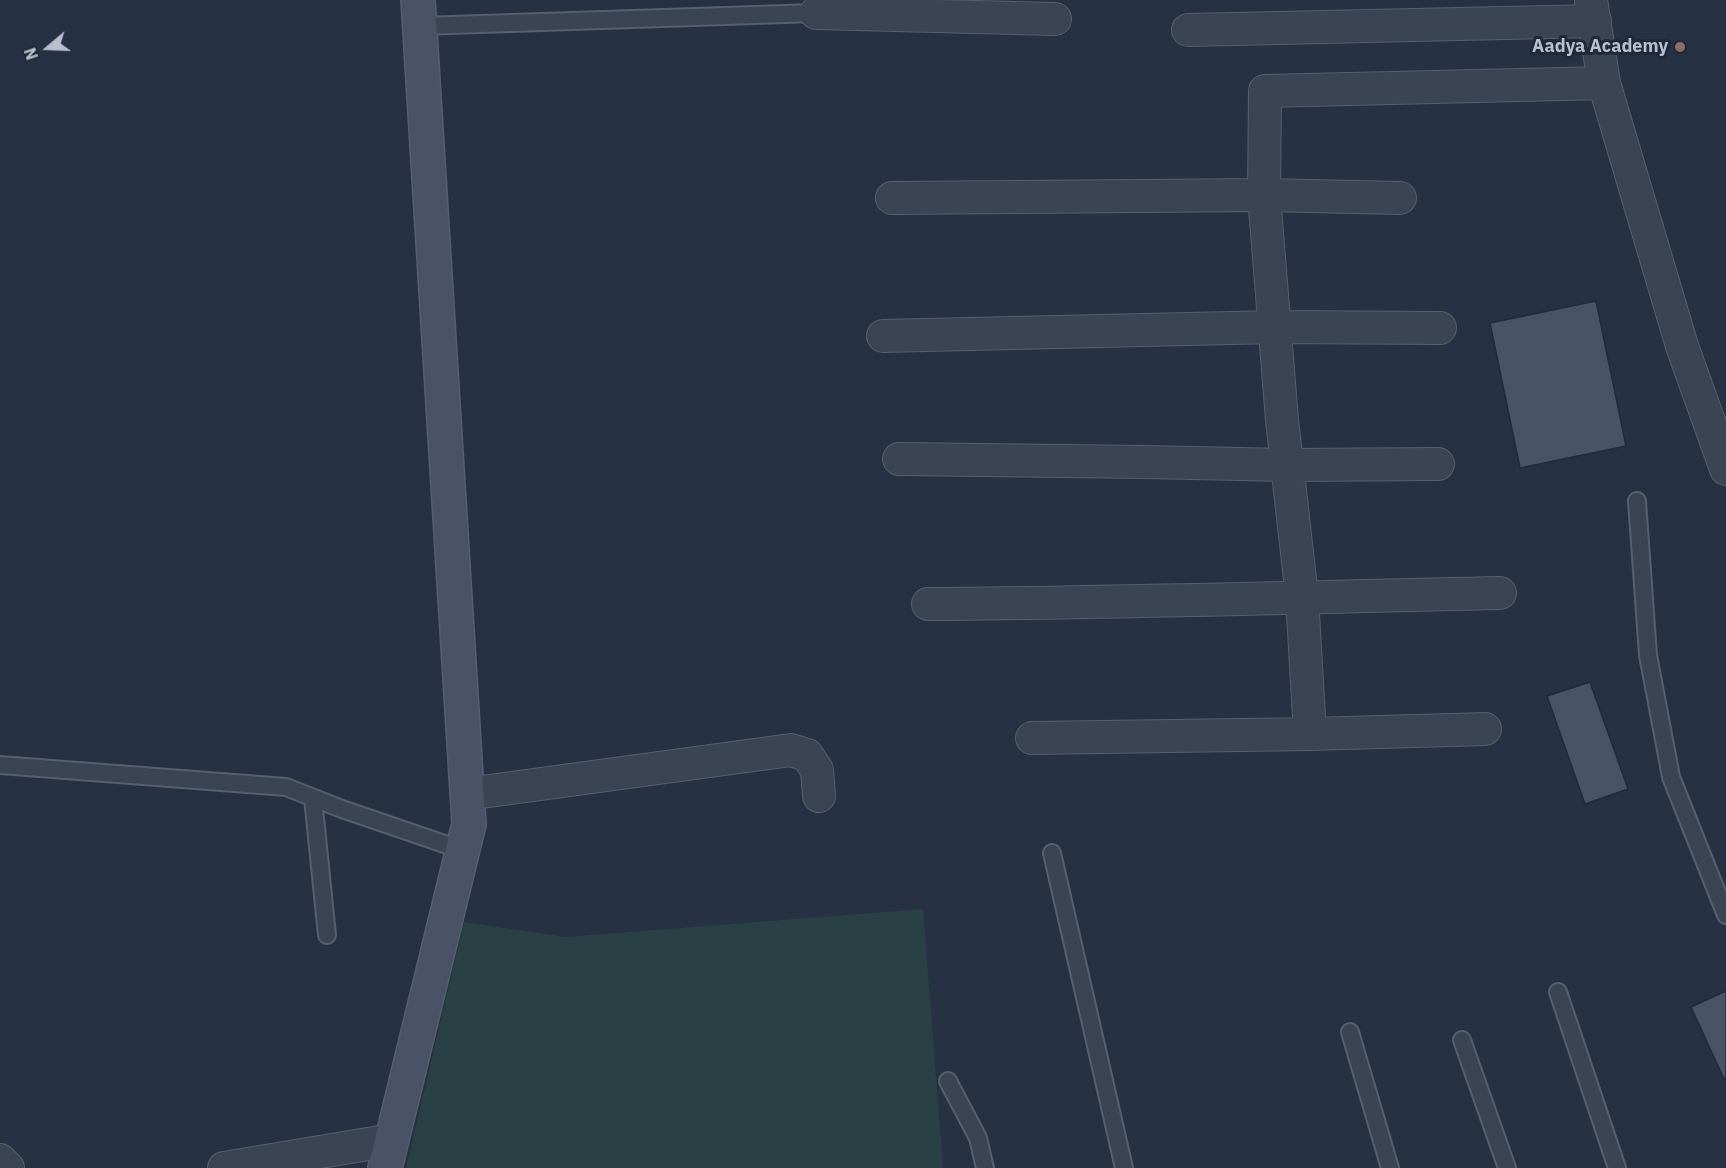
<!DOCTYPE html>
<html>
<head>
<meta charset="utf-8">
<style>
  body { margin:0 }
  #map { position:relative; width:1726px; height:1168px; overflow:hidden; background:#273144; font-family:"IBM Plex Sans",sans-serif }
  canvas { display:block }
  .north { position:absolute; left:18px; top:18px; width:60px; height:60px; -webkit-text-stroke:4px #202939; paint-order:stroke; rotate:251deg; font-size:16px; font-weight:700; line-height:24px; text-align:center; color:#b9bfcd }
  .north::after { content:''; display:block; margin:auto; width:21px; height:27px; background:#b9bfcd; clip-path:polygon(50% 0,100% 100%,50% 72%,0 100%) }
</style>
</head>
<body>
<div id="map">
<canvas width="1726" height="1168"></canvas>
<div class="north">N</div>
</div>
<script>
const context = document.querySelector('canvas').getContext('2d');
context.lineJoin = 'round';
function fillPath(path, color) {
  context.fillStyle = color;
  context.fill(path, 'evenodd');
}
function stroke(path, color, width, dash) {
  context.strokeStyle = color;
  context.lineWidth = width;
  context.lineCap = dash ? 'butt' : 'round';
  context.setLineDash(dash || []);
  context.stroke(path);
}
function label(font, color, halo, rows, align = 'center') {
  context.font = font + ' "IBM Plex Sans",sans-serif';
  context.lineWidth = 6;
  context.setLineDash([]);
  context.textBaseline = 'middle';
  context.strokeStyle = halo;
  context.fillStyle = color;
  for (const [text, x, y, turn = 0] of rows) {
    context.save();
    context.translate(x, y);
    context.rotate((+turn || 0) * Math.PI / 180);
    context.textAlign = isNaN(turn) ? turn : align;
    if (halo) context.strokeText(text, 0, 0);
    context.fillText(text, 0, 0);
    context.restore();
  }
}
fillPath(new Path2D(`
  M923 909 943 1168H406L464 922 565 937Z`), '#294044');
const building = new Path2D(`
  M1596 301 1626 446 1520 468 1490 323Z
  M1590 682 1628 789 1585 804 1547 696Z
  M1726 991V1078L1724 1079 1691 1007Z`);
fillPath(building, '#485368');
stroke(building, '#222b3b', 1.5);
const lane = new Path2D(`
  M420 26 816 13 813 6
  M1637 501 1648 655 1671 777 1726 915
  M0 765 286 787 342 809 462 850
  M313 798 327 935
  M1052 853 1124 1168
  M1558 992 1617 1168
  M1350 1032 1390 1168
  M1462 1040 1507 1168
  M948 1081 978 1138 985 1168`);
const street = new Path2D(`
  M1591 0 1604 83 1682 346 1726 469
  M816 13 1055 19
  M1188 30 1595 21
  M892 198 1264 195 1400 198
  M883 336 1275 327 1440 328
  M899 459 1145 462 1287 465 1438 464
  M928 604C1119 603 1310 597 1500 593
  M1310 734 1302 597 1282 420 1264 195 1265 91 1604 83
  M1032 738 1310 734 1485 729
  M467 794 791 750 807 755 817 770 819 796
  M0 1160 8 1168
  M224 1168 392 1140`);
const secondary = new Path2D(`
  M385 1168 469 824 418 0`);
stroke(lane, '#575f6d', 20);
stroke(street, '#575f6d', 34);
stroke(secondary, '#575f6d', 36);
stroke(lane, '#3b4453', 16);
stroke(street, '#3b4453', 32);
stroke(secondary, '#495266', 33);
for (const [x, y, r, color] of [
  [1680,47,6,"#8d6e63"]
]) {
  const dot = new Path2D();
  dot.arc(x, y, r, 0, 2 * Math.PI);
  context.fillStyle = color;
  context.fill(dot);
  stroke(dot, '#202939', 2);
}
label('bold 18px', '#b9bfcd', '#202939', [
  ["Aadya Academy",1668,47]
], 'right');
</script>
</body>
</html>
